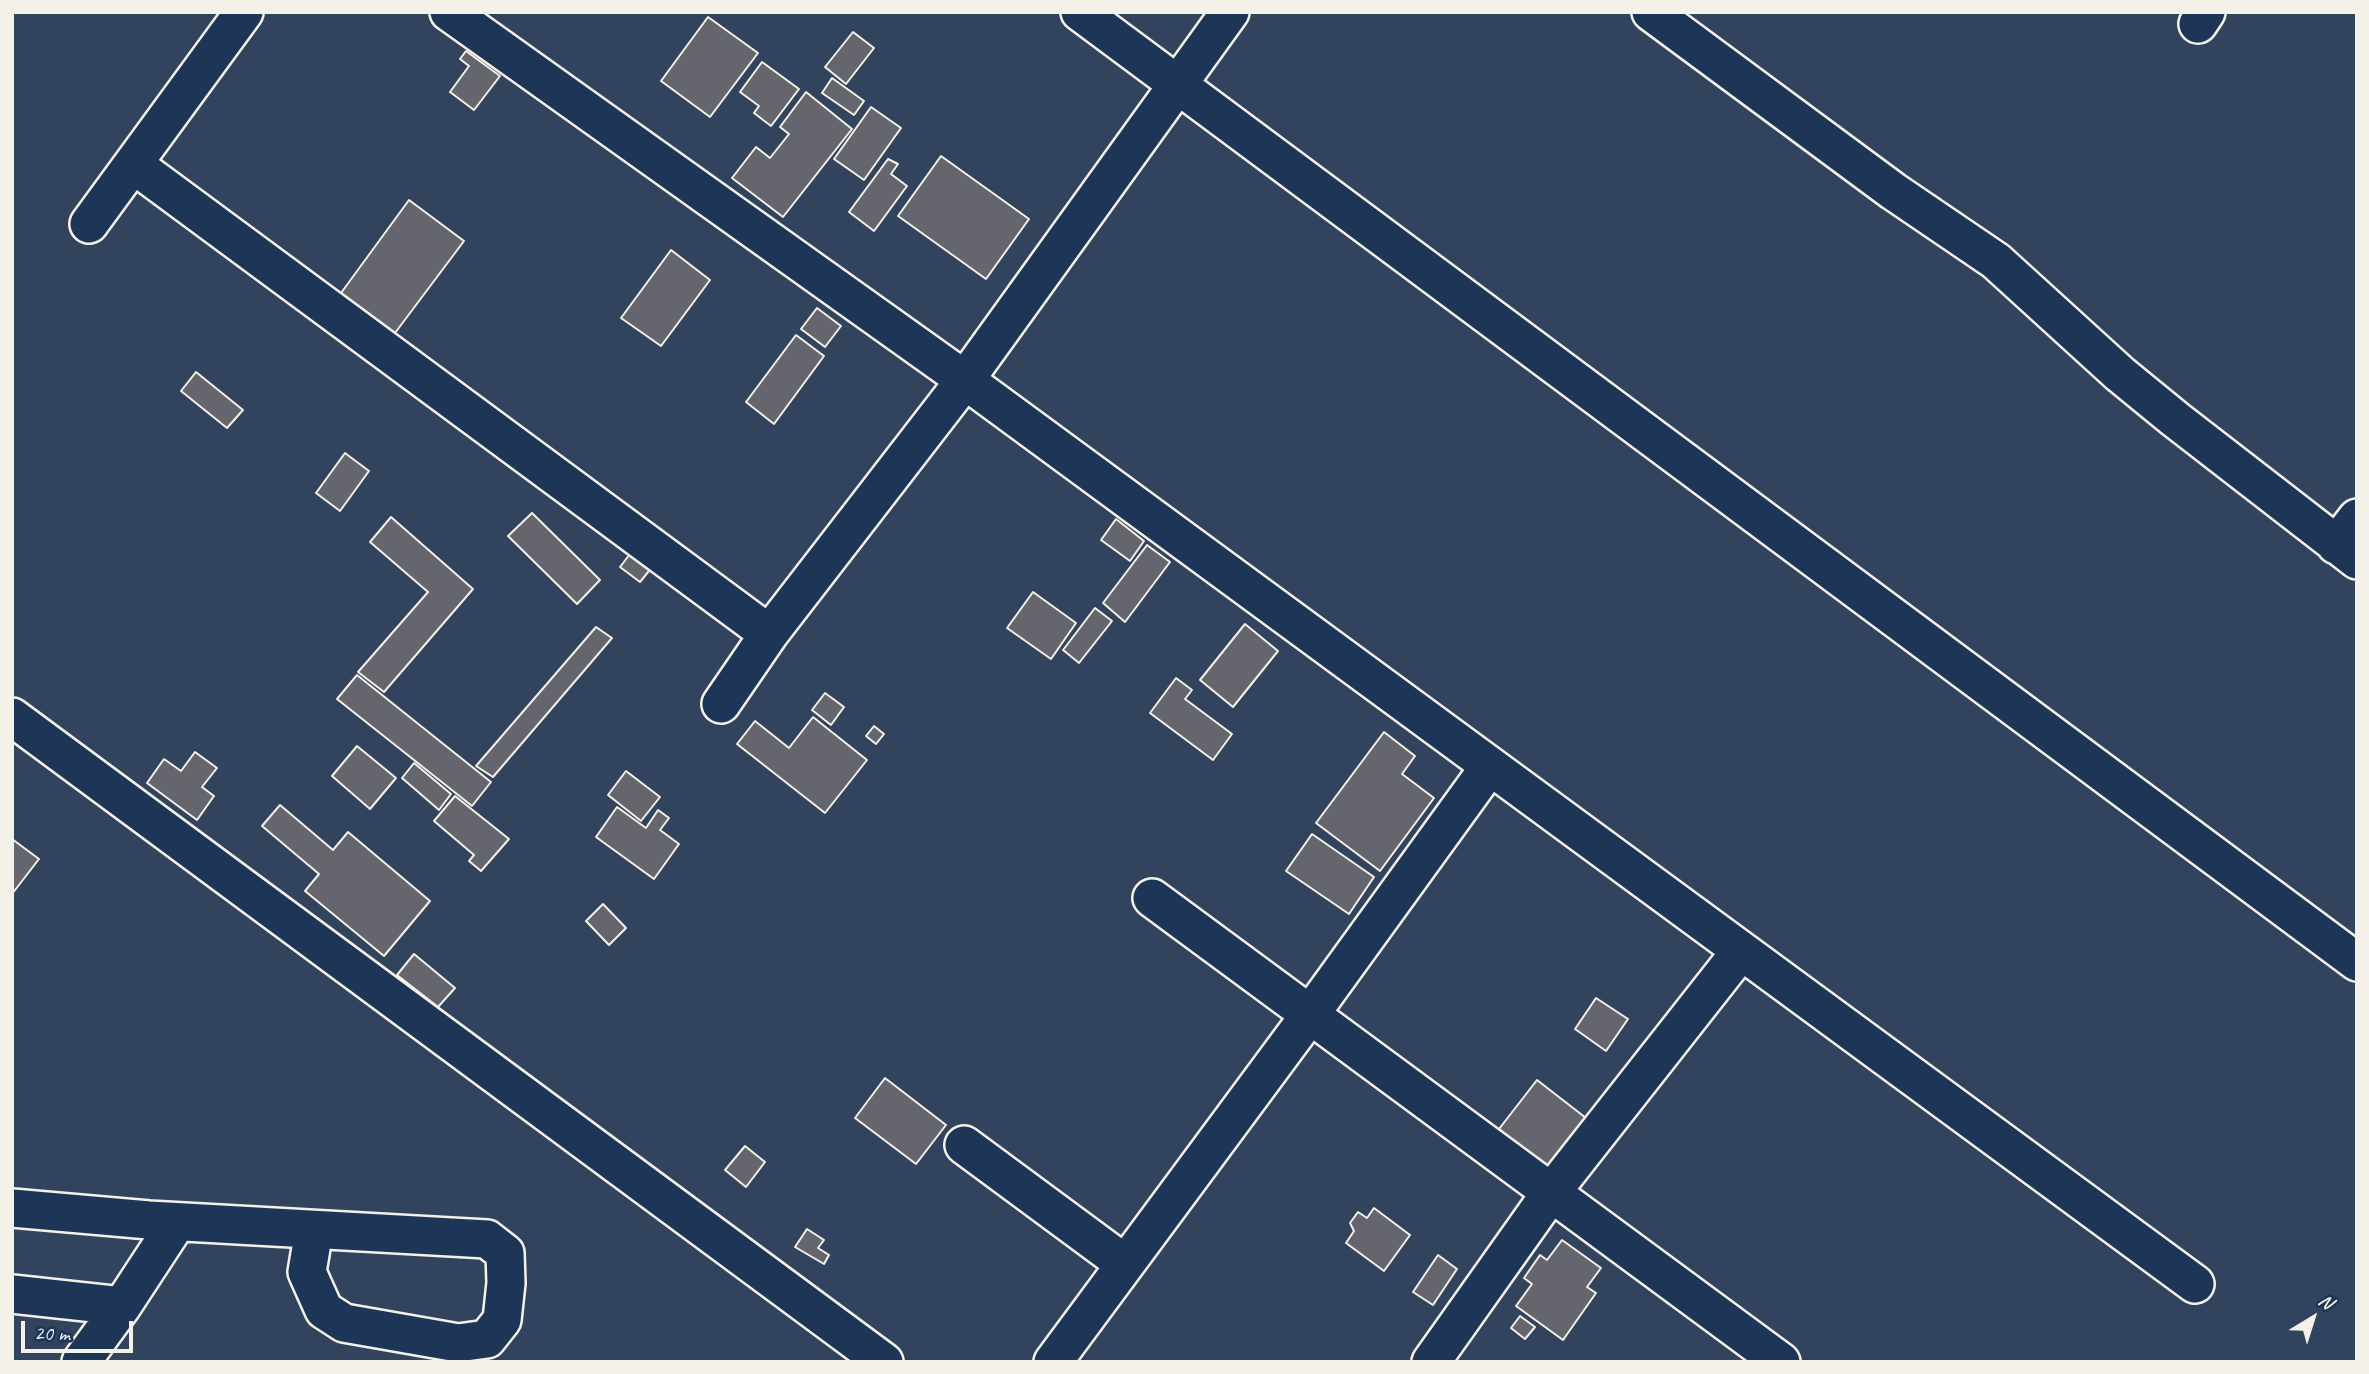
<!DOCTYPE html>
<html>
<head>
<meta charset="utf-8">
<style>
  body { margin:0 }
  #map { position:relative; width:2369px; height:1374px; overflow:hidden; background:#32435e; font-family:Caveat,sans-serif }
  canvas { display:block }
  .frame { position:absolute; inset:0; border:14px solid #f4f1e8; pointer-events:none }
  .north { position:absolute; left:2278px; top:1283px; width:70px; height:70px; -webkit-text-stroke:5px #1d3557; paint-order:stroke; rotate:38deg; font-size:19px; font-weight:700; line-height:28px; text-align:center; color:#f4f1e8 }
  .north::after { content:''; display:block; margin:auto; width:24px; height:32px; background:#f4f1e8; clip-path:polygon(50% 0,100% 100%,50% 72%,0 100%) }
  .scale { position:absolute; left:21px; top:1321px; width:112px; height:32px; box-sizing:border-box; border:4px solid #f4f1e8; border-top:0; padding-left:9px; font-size:21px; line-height:24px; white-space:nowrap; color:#f4f1e8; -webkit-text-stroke:5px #1d3557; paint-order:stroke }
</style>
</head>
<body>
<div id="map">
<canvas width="2369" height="1374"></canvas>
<div class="frame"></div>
<div class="north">N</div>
<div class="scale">20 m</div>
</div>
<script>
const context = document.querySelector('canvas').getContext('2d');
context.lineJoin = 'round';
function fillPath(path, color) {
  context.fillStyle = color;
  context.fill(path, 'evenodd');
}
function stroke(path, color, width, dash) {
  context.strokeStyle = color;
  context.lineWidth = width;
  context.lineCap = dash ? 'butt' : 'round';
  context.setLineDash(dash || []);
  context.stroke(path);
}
const building = new Path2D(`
  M708 17 758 53 710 117 661 81Z
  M853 32 874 48 846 84 825 67Z
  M466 51 500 76 474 110 450 92 469 66 460 59Z
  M762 62 799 89 771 126 754 113 759 106 740 92Z
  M832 78 864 101 854 115 822 93Z
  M806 92 852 129 783 217 732 178 756 147 770 158 789 134 780 127Z
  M871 107 901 128 864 180 834 159Z
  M941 156 1029 219 986 279 898 216Z
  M888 159 898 164 891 174 907 186 874 231 849 212Z
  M409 200 464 241 395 333 341 293Z
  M671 250 710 280 661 346 621 318Z
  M817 308 841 326 825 347 801 329Z
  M796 335 824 356 774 424 746 402Z
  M196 372 243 410 227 428 181 391Z
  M345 453 369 471 340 511 316 493Z
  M532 513 600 580 577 604 508 536Z
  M391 517 473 589 384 692 358 672 428 592 370 542Z
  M1116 519 1144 541 1130 561 1101 540Z
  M1147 545 1170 562 1125 622 1103 603Z
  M633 550 653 566 640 582 620 567Z
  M1033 592 1076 623 1051 659 1007 628Z
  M1095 608 1112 621 1079 663 1063 650Z
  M1245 624 1278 651 1233 707 1200 680Z
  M596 627 612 638 493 777 476 766Z
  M357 675 491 782 472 806 337 699Z
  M1176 678 1192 690 1185 699 1232 734 1213 760 1150 713Z
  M825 693 844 707 831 725 812 710Z
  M813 717 867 760 825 813 737 744 755 721 789 748Z
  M874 726 884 734 876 744 866 736Z
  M1384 732 1415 756 1402 774 1434 798 1380 871 1316 823Z
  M357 746 396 778 370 809 332 776Z
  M195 752 217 768 202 787 214 796 197 820 147 783 164 759 181 771Z
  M414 763 451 794 439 810 402 778Z
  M626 771 660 797 641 821 608 795Z
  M455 796 509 839 481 871 469 861 474 855 434 821Z
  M280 805 333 850 348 832 430 901 384 956 305 891 319 874 262 826Z
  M617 807 646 828 658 810 669 818 660 830 679 844 654 879 596 837Z
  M1312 834 1374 877 1349 914 1286 871Z
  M12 839 39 859 12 894Z
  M603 904 626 928 609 945 586 921Z
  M414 954 455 988 438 1007 397 975Z
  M1596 998 1628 1019 1606 1051 1575 1029Z
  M885 1078 946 1125 916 1164 855 1118Z
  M1537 1080 1586 1118 1548 1167 1499 1129Z
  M745 1146 765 1162 746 1187 725 1170Z
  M1374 1208 1410 1235 1384 1271 1346 1243 1354 1231 1350 1223 1358 1212 1367 1218Z
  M807 1229 824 1240 818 1248 829 1255 824 1264 795 1247Z
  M1562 1240 1601 1268 1587 1287 1596 1293 1563 1340 1516 1306 1532 1284 1524 1278 1540 1255 1547 1260Z
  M1438 1255 1457 1269 1433 1305 1413 1292Z
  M1520 1316 1535 1327 1525 1339 1511 1328Z`);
fillPath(building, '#64656d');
stroke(building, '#f4f1e8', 2);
const minor = new Path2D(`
  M449 12 965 380 2195 1284
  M1080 12 2357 962
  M1651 12 1893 191 1996 261 2120 374 2175 419 2357 560
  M2198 24 2206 12
  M133 164 769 634
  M89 224 244 12
  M2336 545 2357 518
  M721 704 769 634 965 380 1230 12
  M12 717 884 1362
  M1152 898 1781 1362
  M964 1145 1125 1264
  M12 1208 149 1220 487 1239 505 1253 506 1283 502 1320 487 1339 458 1343 344 1323 324 1310 307 1272 314 1230
  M12 1294 122 1306
  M81 1362 122 1306 177 1222
  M1053 1362 1309 1016 1490 766
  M1431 1362 1550 1194 1741 951`);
stroke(minor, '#f4f1e8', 42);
stroke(minor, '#1d3557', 37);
</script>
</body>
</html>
